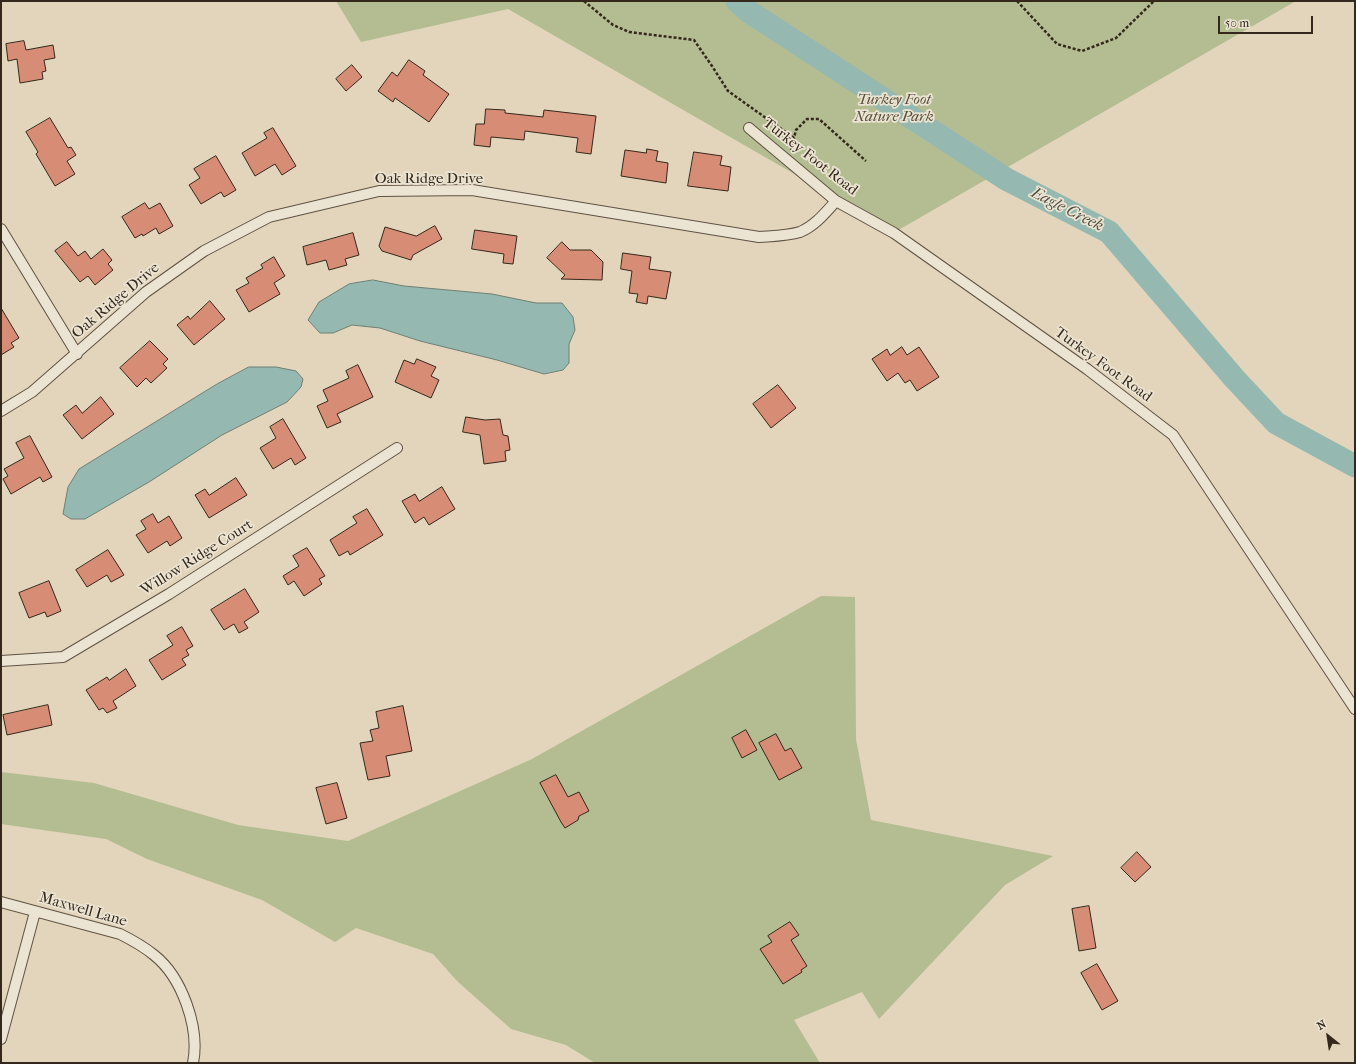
<!DOCTYPE html>
<html>
<head>
<meta charset="utf-8">
<style>
  body { margin:0 }
  #map { position:relative; width:1356px; height:1064px; overflow:hidden; background:#e2d5bb; font-family:"IM FELL French Canon",serif }
  canvas { display:block }
  .frame { position:absolute; inset:0; border:2px solid #34271b; pointer-events:none }
  .north { position:absolute; left:1308px; top:1016px; width:40px; height:40px; -webkit-text-stroke:3px #ece4d3; paint-order:stroke; rotate:330deg; font-size:11px; font-weight:700; line-height:16px; text-align:center; color:#34271b }
  .north::after { content:''; display:block; margin:auto; width:14px; height:18px; background:#34271b; clip-path:polygon(50% 0,100% 100%,50% 72%,0 100%) }
  .scale { position:absolute; left:1218px; top:16px; width:95px; height:18px; box-sizing:border-box; border:2px solid #34271b; border-top:0; padding-left:5px; font-size:12px; line-height:14px; white-space:nowrap; color:#34271b; -webkit-text-stroke:3px #ece4d3; paint-order:stroke }
</style>
</head>
<body>
<div id="map">
<canvas width="1356" height="1064"></canvas>
<div class="frame"></div>
<div class="north">N</div>
<div class="scale">50 m</div>
</div>
<script>
const context = document.querySelector('canvas').getContext('2d');
context.lineJoin = 'round';
function fillPath(path, color) {
  context.fillStyle = color;
  context.fill(path, 'evenodd');
}
function stroke(path, color, width, dash) {
  context.strokeStyle = color;
  context.lineWidth = width;
  context.lineCap = dash ? 'butt' : 'round';
  context.setLineDash(dash || []);
  context.stroke(path);
}
function label(font, color, halo, rows, align = 'center') {
  context.font = font + ' "IM FELL French Canon",serif';
  context.lineWidth = 3.5;
  context.setLineDash([]);
  context.textBaseline = 'middle';
  context.strokeStyle = halo;
  context.fillStyle = color;
  for (const [text, x, y, turn = 0] of rows) {
    context.save();
    context.translate(x, y);
    context.rotate((+turn || 0) * Math.PI / 180);
    context.textAlign = isNaN(turn) ? turn : align;
    if (halo) context.strokeText(text, 0, 0);
    context.fillText(text, 0, 0);
    context.restore();
  }
}
fillPath(new Path2D(`
  M336 1H1296L895 232 508 9 361 42Z
  M821 596 855 597 856 739 871 820 1053 856 1005 885 879 1019 862 992 794 1020 820 1063H595L566 1045 511 1029 457 981 433 954 356 928 335 942 262 900 147 859 106 839 1 824V772L94 783 238 825 348 841 532 759Z`), '#b3bd91');
const water = new Path2D(`
  M373 280 404 286 492 294 536 303H562L573 317 575 330 569 344V363L563 370 544 374 497 360 420 341 380 328 352 325 333 333H320L308 320 319 302 349 284Z
  M249 367H276L296 371 303 379 301 387 287 402 222 435 149 482 85 519H71L63 514 68 487 79 469 217 384Z`);
fillPath(water, '#95b9b0');
stroke(water, '#6e7f74', 1);
stroke(new Path2D(`
  M737 1 748 11 1006 179 1109 232 1234 378 1276 423 1355 466`), '#95b9b0', 23);
const building = new Path2D(`
  M24 41 26 50 53 45 55 58 44 60 46 71 42 72 43 79 20 83 17 59 8 61 6 44Z
  M409 60 425 71 423 75 449 94 429 122 395 98 393 102 378 91 392 72 397 76Z
  M352 65 362 77 346 91 336 79Z
  M486 109 505 110V113L543 117 544 110 596 116 591 154 576 152 578 138 525 131 524 140 491 137 490 147 474 145 476 124H484Z
  M50 118 68 148 71 147 76 155 67 161 75 174 55 186 36 154 38 152 26 132Z
  M273 128 296 166 282 175 275 164 255 176 242 153 267 138 264 133Z
  M647 149 658 151 656 161 668 163 666 183 621 176 625 150 646 153Z
  M694 152 722 156 720 165 731 167 728 191 688 186Z
  M216 156 236 190 224 197 221 192 201 204 189 185 200 178 194 169Z
  M145 203 149 209 160 203 173 226 159 234 156 228 143 236 142 234 135 238 122 217Z
  M435 226 442 239 413 255 411 260 382 251 379 246 385 227 416 236Z
  M475 230 517 236 513 264 503 263 504 254 472 249Z
  M353 233 359 255 345 259 347 265 329 270 326 260 307 265 303 247Z
  M67 242 78 256 85 251 91 259 103 249 112 260 108 264 113 270 95 285 88 276 80 282 55 251Z
  M562 242 570 250H591L603 262 602 280 561 279 565 275 547 258Z
  M623 253 651 257 649 269 671 272 666 299 648 296 647 304 636 302 638 294 629 293 632 271 621 269Z
  M274 257 285 276 274 283 280 294 249 312 236 290 249 283 246 278 263 268 261 265Z
  M210 301 225 319 194 345 177 325 188 316 190 319Z
  M1 308 19 338 11 343 14 347 1 355Z
  M150 341 168 359 163 364 167 368 151 383 146 378 137 387 120 368Z
  M902 347 907 355 919 347 939 377 917 391 910 380 905 383 898 373 887 381 872 359 887 349 890 355Z
  M417 359 436 367 431 376 439 380 431 398 395 382 404 360 414 364Z
  M358 365 373 397 337 414 341 422 327 428 317 406 328 401 323 390 349 378 346 371Z
  M778 385 796 408 771 428 753 404Z
  M101 397 114 414 82 439 63 415 76 405 82 413Z
  M466 417 485 420 500 419 503 435 508 436 510 450 505 451 506 461 484 464 480 435 463 432Z
  M283 419 306 458 295 465 291 458 273 469 260 448 276 438 270 427Z
  M30 436 52 477 43 482 40 477 11 494 3 479 8 476 4 469 24 458 16 443Z
  M236 478 247 495 209 518 195 495 205 489 209 495Z
  M442 487 455 509 429 525 424 517 415 523 402 501 415 494 419 501Z
  M367 509 383 535 350 555 348 551 339 556 330 540 357 523 353 517Z
  M153 514 158 523 169 516 182 538 170 546 167 541 148 553 136 535 146 529 141 521Z
  M307 548 325 576 319 579 322 584 304 596 294 581 288 585 283 576 299 566 293 556Z
  M108 550 124 575 111 582 107 575 87 587 76 570Z
  M49 581 61 611 47 617 45 612 29 618 19 593Z
  M245 589 259 612 244 622 248 628 239 633 234 624 224 630 211 610Z
  M182 627 193 646 186 650 189 655 182 659 186 665 162 680 149 660 173 645 167 636Z
  M126 669 136 686 113 701 117 708 107 713 103 708 99 710 86 690 107 677 109 680Z
  M48 705 52 725 7 735 3 715Z
  M403 706 412 751 386 756 390 776 368 780 360 743 373 741 370 730 379 728 376 712Z
  M746 730 757 750 742 758 732 738Z
  M776 734 785 751 791 748 802 768 779 780 759 743Z
  M556 775 568 797 579 792 589 811 579 816 578 820 565 828 561 822 540 783Z
  M337 783 347 818 326 824 316 788Z
  M1137 852 1151 867 1135 882 1121 868Z
  M1089 906 1096 948 1079 951 1072 909Z
  M790 922 799 935 791 940 807 966 801 970 802 972 783 984 760 949 772 942 768 936Z
  M1097 964 1118 1001 1102 1010 1081 973Z`);
fillPath(building, '#d78c76');
stroke(building, '#34271b', 1);
const minor = new Path2D(`
  M749 128 836 201 894 233 1087 369 1173 435 1355 709
  M1 229 77 354
  M1 411 32 392 146 292 204 251 269 217 379 191 472 190 759 237C772 236 787 236 800 232 815 226 826 212 836 201
  M1 661 63 657 169 594 397 448
  M1 902 120 934C132 940 143 946 154 955 182 977 200 1028 193 1063
  M1 1039 35 912`);
stroke(minor, '#605243', 12);
stroke(new Path2D(`
  M584 1 613 25 629 32 694 40 712 66 728 91 794 138
  M1017 1 1057 44 1082 51 1116 38 1154 1
  M791 150 796 130 807 119H819L866 161`), '#34271b', 2.5, [3, 2]);
stroke(minor, '#ece4d3', 10);
label('italic 15px', '#544c38', '#ece4d3', [
  ["Turkey Foot",894,100],
  ["Nature Park",894,117]
]);
label('15px', '#34271b', '#ece4d3', [
  ["Turkey Foot Road",810,157,38],
  ["Oak Ridge Drive",429,179],
  ["Oak Ridge Drive",116,301,-40],
  ["Turkey Foot Road",1103,365,36],
  ["Willow Ridge Court",197,558,-32],
  ["Maxwell Lane",83,910,16]
]);
label('italic 16px', '#4c4c40', '#ece4d3', [
  ["Eagle Creek",1067,210,27]
]);
</script>
</body>
</html>
